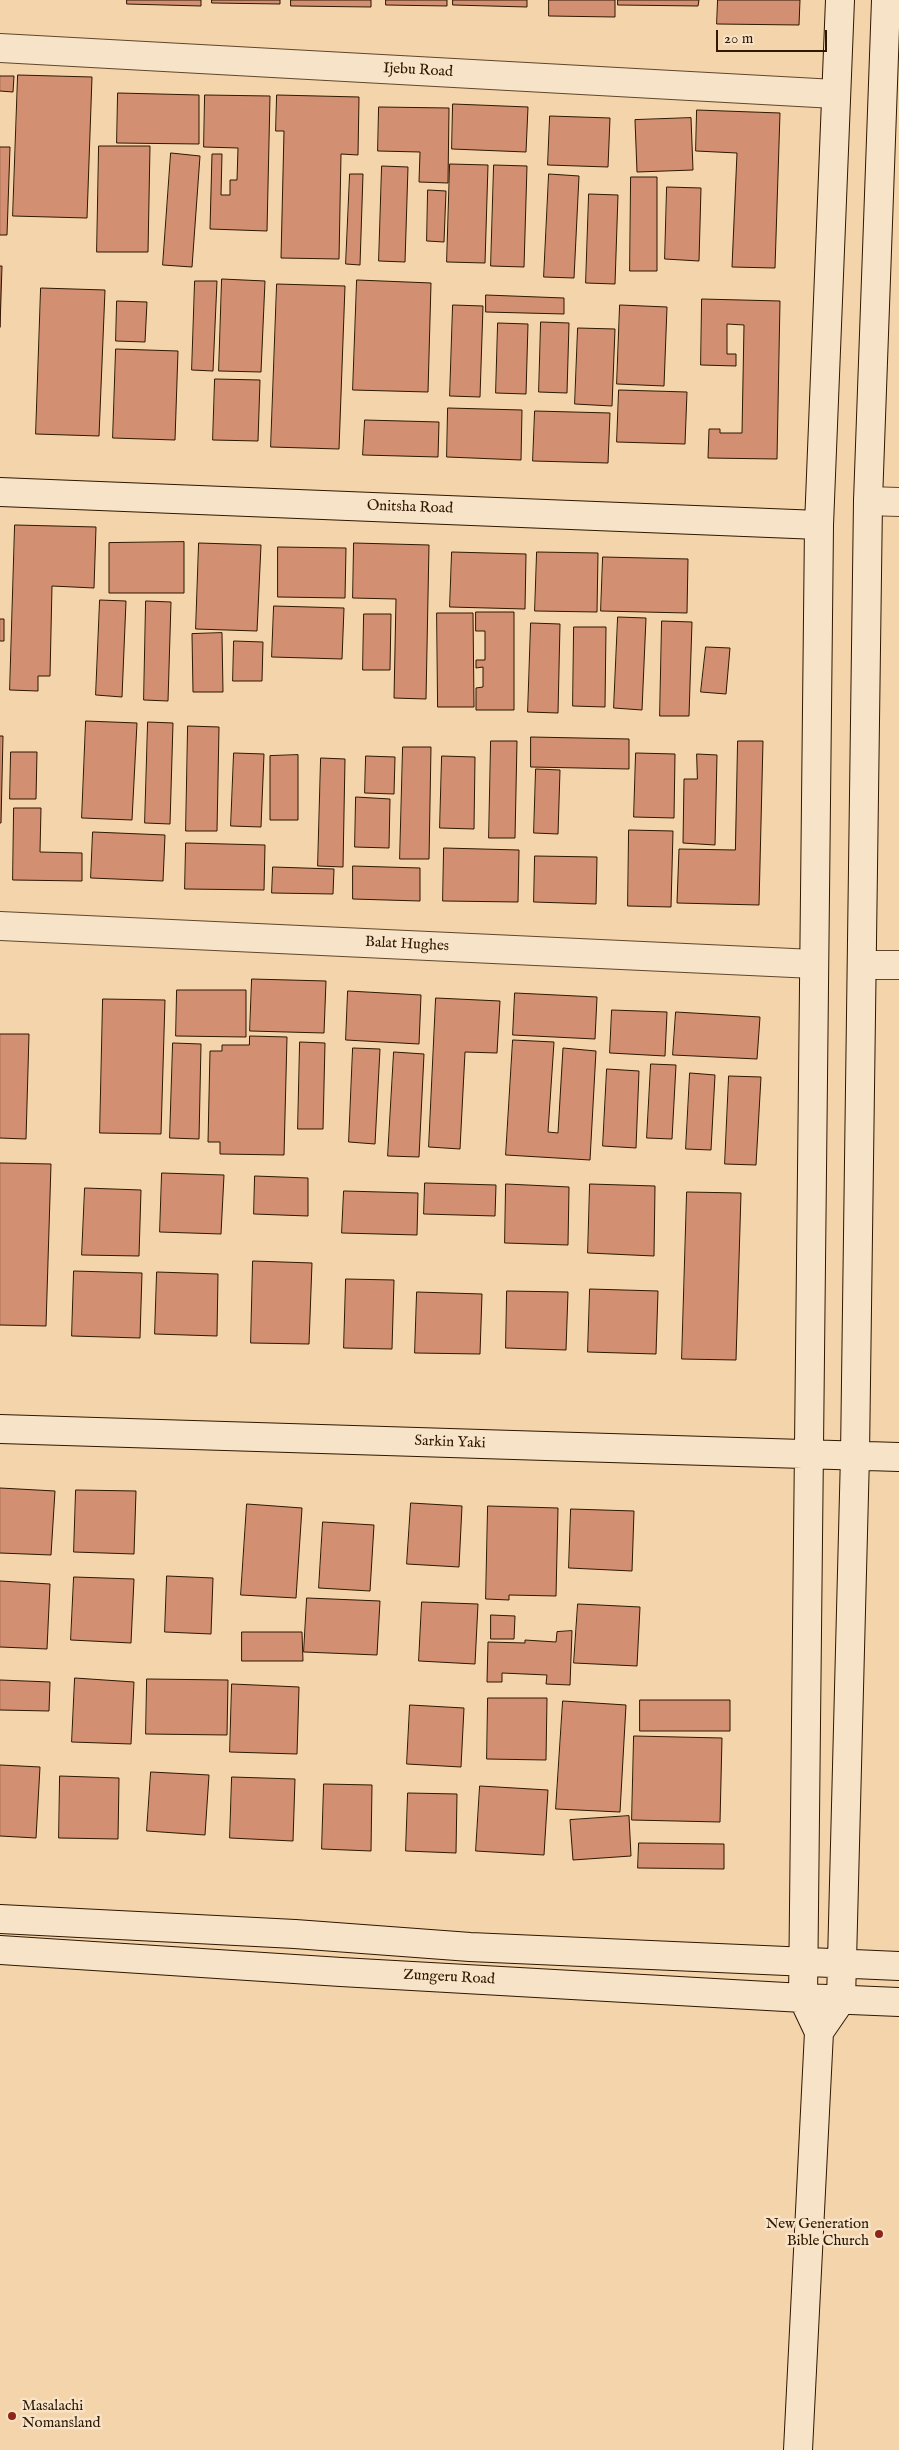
<!DOCTYPE html>
<html>
<head>
<meta charset="utf-8">
<style>
  body { margin:0 }
  #map { position:relative; width:899px; height:2450px; overflow:hidden; background:#f3d4ab; font-family:"IM FELL English",serif }
  canvas { display:block }
  .scale { position:absolute; left:716px; top:30px; width:111px; height:22px; box-sizing:border-box; border:2px solid #2f1700; border-top:0; padding-left:6px; font-size:15px; line-height:18px; white-space:nowrap; color:#2f1700; -webkit-text-stroke:4px #f7e3c8; paint-order:stroke }
</style>
</head>
<body>
<div id="map">
<canvas width="899" height="2450"></canvas>
<div class="scale">20 m</div>
</div>
<script>
const context = document.querySelector('canvas').getContext('2d');
context.lineJoin = 'round';
function fillPath(path, color) {
  context.fillStyle = color;
  context.fill(path, 'evenodd');
}
function stroke(path, color, width, dash) {
  context.strokeStyle = color;
  context.lineWidth = width;
  context.lineCap = dash ? 'butt' : 'round';
  context.setLineDash(dash || []);
  context.stroke(path);
}
function label(font, color, halo, rows, align = 'center') {
  context.font = font + ' "IM FELL English",serif';
  context.lineWidth = 5;
  context.setLineDash([]);
  context.textBaseline = 'middle';
  context.strokeStyle = halo;
  context.fillStyle = color;
  for (const [text, x, y, turn = 0] of rows) {
    context.save();
    context.translate(x, y);
    context.rotate((+turn || 0) * Math.PI / 180);
    context.textAlign = isNaN(turn) ? turn : align;
    if (halo) context.strokeText(text, 0, 0);
    context.fillText(text, 0, 0);
    context.restore();
  }
}
const building = new Path2D(`
  M127 0H201V6L127 4Z
  M212 0H280V4L212 3Z
  M291 0H371V7L291 6Z
  M386 0H447V6L386 5Z
  M453 0H527V7L453 5Z
  M549 0H615V17L549 16Z
  M618 0H699L698 6 618 5Z
  M718 0H800L799 25 717 24Z
  M18 75 92 77 87 218 13 216Z
  M0 76H14L13 92 0 91Z
  M118 93 199 95V144L117 143Z
  M205 95 270 96 267 231 210 229 212 154H222L221 195H230V180H237L238 148 204 147Z
  M277 95 359 97 358 155 341 154 339 259 281 258 284 131H276Z
  M453 104 528 107 526 152 452 149Z
  M379 107 449 108 448 183 419 182 420 152 378 151Z
  M697 110 780 113 775 268 732 267 737 153 696 151Z
  M550 116 610 118 608 167 548 165Z
  M691 118 693 170 637 172 635 120Z
  M99 146H150L148 252H97Z
  M0 147H10L7 235H0Z
  M171 153 200 156 192 267 163 265Z
  M450 164 488 165 485 263 447 262Z
  M494 165 527 166 524 267 491 266Z
  M382 166 408 167 405 262 379 261Z
  M350 174H363L360 265 346 264Z
  M549 174 579 176 574 278 544 277Z
  M631 177H657V271H630Z
  M667 187 701 188 699 261 665 259Z
  M428 190 446 191 444 242 427 241Z
  M589 194 618 195 615 284 586 283Z
  M0 266H2L0 327Z
  M222 279 265 281 261 372 219 371Z
  M357 280 431 283 428 392 353 390Z
  M195 281H217L213 371 192 370Z
  M277 284 345 286 339 449 271 447Z
  M41 288 105 290 99 436 36 434Z
  M486 295 564 298V314L486 312Z
  M702 299 780 301 777 459 708 458 709 429H720V433H742L744 325 727 324V354H736V366L701 365Z
  M117 301 147 302 145 342 116 341Z
  M453 305 483 306 480 397 450 396Z
  M620 305 667 307 664 386 617 384Z
  M541 322 569 323 567 393 539 392Z
  M498 323 528 324 526 394 496 393Z
  M578 328 615 329 612 406 575 404Z
  M116 349 178 351 175 440 113 438Z
  M215 379 260 380 258 441 213 440Z
  M619 390 687 392 685 444 617 442Z
  M448 408 522 410 521 460 447 457Z
  M535 411 610 413 608 463 533 461Z
  M365 420 439 422 438 457 363 455Z
  M15 525 96 527 94 588 52 586 50 676H38V691L10 690Z
  M184 542V593H109V543Z
  M199 543 261 545 257 631 196 629Z
  M354 543 429 545 426 699 394 698 396 599 353 598Z
  M278 547 346 548 345 598 278 597Z
  M452 552 526 554 525 609 450 607Z
  M537 552 598 553 597 612 535 611Z
  M603 557 688 559 687 613 601 611Z
  M100 600 126 601 122 697 96 695Z
  M146 601 171 602 168 701 144 700Z
  M274 606 344 608 342 659 272 657Z
  M476 612H514V710H476V688L483 687V667L476 668V660H485V631H476Z
  M437 613H473L474 707H438Z
  M364 614H391L390 670H363Z
  M618 617 646 618 642 710 614 708Z
  M0 619H4V641H0Z
  M662 621 692 622 689 716H660Z
  M531 623 560 624 558 713 528 712Z
  M574 627H606L605 707 573 706Z
  M222 633 223 692H193L192 634Z
  M234 641 263 642 262 681H233Z
  M706 647 730 648 726 694 701 692Z
  M86 721 137 723 132 820 82 818Z
  M148 722 173 723 170 824 145 823Z
  M188 726 219 727 217 831H186Z
  M0 736H3L1 823H0Z
  M531 737 629 739V769L531 767Z
  M491 741H517L515 838H489Z
  M738 741H763L759 905 677 903 679 849 735 850Z
  M403 747H431L429 859H400Z
  M11 752H37L36 799H10Z
  M234 753 264 754 261 827 231 826Z
  M636 753 675 754 674 818 634 817Z
  M697 754 717 755 715 845 683 843 684 779H697Z
  M298 755V820H270V756Z
  M366 756 395 757 394 794 365 793Z
  M442 756 475 757 474 829 440 828Z
  M321 758 345 759 343 867 318 866Z
  M536 769 560 770 558 834 534 833Z
  M356 797 390 799 389 848 355 847Z
  M14 808H41L40 852 82 853V881L13 880Z
  M629 830 673 831 671 907 628 906Z
  M93 832 165 835 163 881 91 878Z
  M186 843 265 845 264 890 185 889Z
  M444 848 519 850 518 902 443 901Z
  M535 856 597 857 596 904 534 902Z
  M353 866 420 868V901L353 899Z
  M273 867 334 869 333 894 272 893Z
  M252 979 326 981 324 1033 250 1031Z
  M177 990H246V1037L176 1036Z
  M348 991 421 995 419 1044 346 1040Z
  M515 993 597 997 595 1039 513 1035Z
  M436 998 500 1001 497 1053 465 1052 460 1149 429 1147Z
  M103 999 165 1000 161 1134 100 1133Z
  M612 1010 667 1012 665 1056 610 1053Z
  M676 1012 760 1017 757 1059 673 1055Z
  M0 1034H29L26 1139 0 1138Z
  M250 1036 287 1037 284 1155 220 1154V1142H208L210 1051H222V1045H249Z
  M513 1040 554 1042 548 1132 558 1133 563 1048 596 1051 590 1160 506 1155Z
  M300 1042 325 1043 323 1129H298Z
  M173 1043 201 1044 199 1139 170 1138Z
  M353 1048 380 1049 375 1144 349 1142Z
  M394 1052 424 1054 419 1157 388 1156Z
  M651 1064 676 1065 672 1139 647 1138Z
  M607 1069 639 1071 636 1148 603 1146Z
  M690 1073 715 1075 711 1150 686 1149Z
  M729 1076 761 1077 756 1165 725 1164Z
  M0 1163 51 1164 46 1326 0 1325Z
  M162 1173 224 1175 221 1234 160 1232Z
  M255 1176 308 1178V1216L254 1214Z
  M425 1183 496 1185 495 1216 424 1214Z
  M506 1184 569 1187 568 1245 505 1243Z
  M590 1184 655 1186 654 1256 588 1253Z
  M85 1188 141 1190 139 1256 82 1255Z
  M344 1191 418 1193 417 1235 342 1233Z
  M687 1192 741 1193 736 1360 682 1359Z
  M253 1261 312 1263 309 1344 251 1343Z
  M74 1271 142 1273 140 1338 72 1336Z
  M157 1272 218 1274 217 1336 155 1334Z
  M346 1279 394 1280 392 1349 344 1348Z
  M590 1289 658 1291 656 1354 588 1352Z
  M507 1291 568 1292 566 1350 506 1348Z
  M417 1292 482 1294 480 1354 415 1353Z
  M0 1488 55 1491 51 1555 0 1553Z
  M76 1490 136 1491 134 1554 74 1552Z
  M411 1503 462 1506 459 1567 407 1564Z
  M247 1504 302 1508 296 1598 241 1595Z
  M488 1506 558 1508 556 1596 509 1595V1600L486 1599Z
  M571 1509 634 1511 632 1571 569 1568Z
  M323 1522 374 1525 370 1591 319 1588Z
  M167 1576 213 1578 211 1634 165 1632Z
  M74 1577 134 1579 131 1643 71 1640Z
  M0 1581 50 1584 47 1649 0 1647Z
  M307 1598 380 1601 377 1655 304 1652Z
  M422 1602 478 1604 475 1664 419 1661Z
  M578 1604 640 1607 637 1666 574 1663Z
  M491 1615 515 1616 514 1639H491Z
  M572 1631 570 1685 546 1684 547 1675 502 1673V1682H487L488 1642 525 1643V1640L556 1642 557 1632Z
  M242 1632H302L303 1661H242Z
  M75 1678 134 1682 131 1744 72 1742Z
  M147 1679 228 1680 227 1735 146 1734Z
  M0 1680 50 1682 49 1711 0 1710Z
  M232 1684 299 1687 297 1754 230 1752Z
  M488 1698H547L546 1760 487 1759Z
  M640 1700H730V1731H640Z
  M563 1701 626 1705 620 1812 556 1809Z
  M410 1705 464 1708 461 1767 407 1764Z
  M634 1736 722 1738 720 1822 632 1820Z
  M0 1765 40 1767 36 1838 0 1836Z
  M151 1772 209 1775 205 1835 147 1831Z
  M60 1776 119 1778 118 1839 59 1838Z
  M232 1777 295 1779 293 1841 230 1838Z
  M324 1784 372 1785 371 1851 322 1849Z
  M480 1786 548 1790 544 1855 476 1851Z
  M408 1793 457 1794 456 1853 406 1851Z
  M629 1816 631 1856 573 1860 570 1820Z
  M639 1843 724 1844V1869L638 1868Z`);
fillPath(building, '#d28f72');
stroke(building, '#2f1700', 1);
const street = new Path2D(`
  M0 48 835 94
  M868 501 899 502
  M0 926 814 964
  M862 965H899`);
const secondary = new Path2D(`
  M0 492 819 525
  M0 1429 899 1457
  M0 1919 295 1934 470 1947 899 1966
  M0 1950 341 1972 803 1998 899 2002
  M819 2032 841 2000 855 1455 868 501 886 0
  M798 2450 819 2032 803 1998 819 525 840 0`);
stroke(street, '#60462b', 30);
stroke(secondary, '#2f1700', 30);
stroke(street, '#f7e3c8', 28);
stroke(secondary, '#f7e3c8', 28);
for (const [x, y, r, color] of [
  [879,2234,5,"#8f2418"],
  [12,2416,5,"#8f2418"]
]) {
  const dot = new Path2D();
  dot.arc(x, y, r, 0, 2 * Math.PI);
  context.fillStyle = color;
  context.fill(dot);
  stroke(dot, '#f7e3c8', 2);
}
label('15px', '#2f1700', '#f7e3c8', [
  ["Ijebu Road",418,71,3],
  ["Onitsha Road",410,508,2],
  ["Balat Hughes",407,945,3],
  ["Sarkin Yaki",450,1443,2],
  ["Zungeru Road",449,1978,3]
]);
label('15px', '#2f1700', '#f7e3c8', [
  ["New Generation",869,2225],
  ["Bible Church",869,2242],
  ["Masalachi",22,2407,"left"],
  ["Nomansland",22,2424,"left"]
], 'right');
</script>
</body>
</html>
